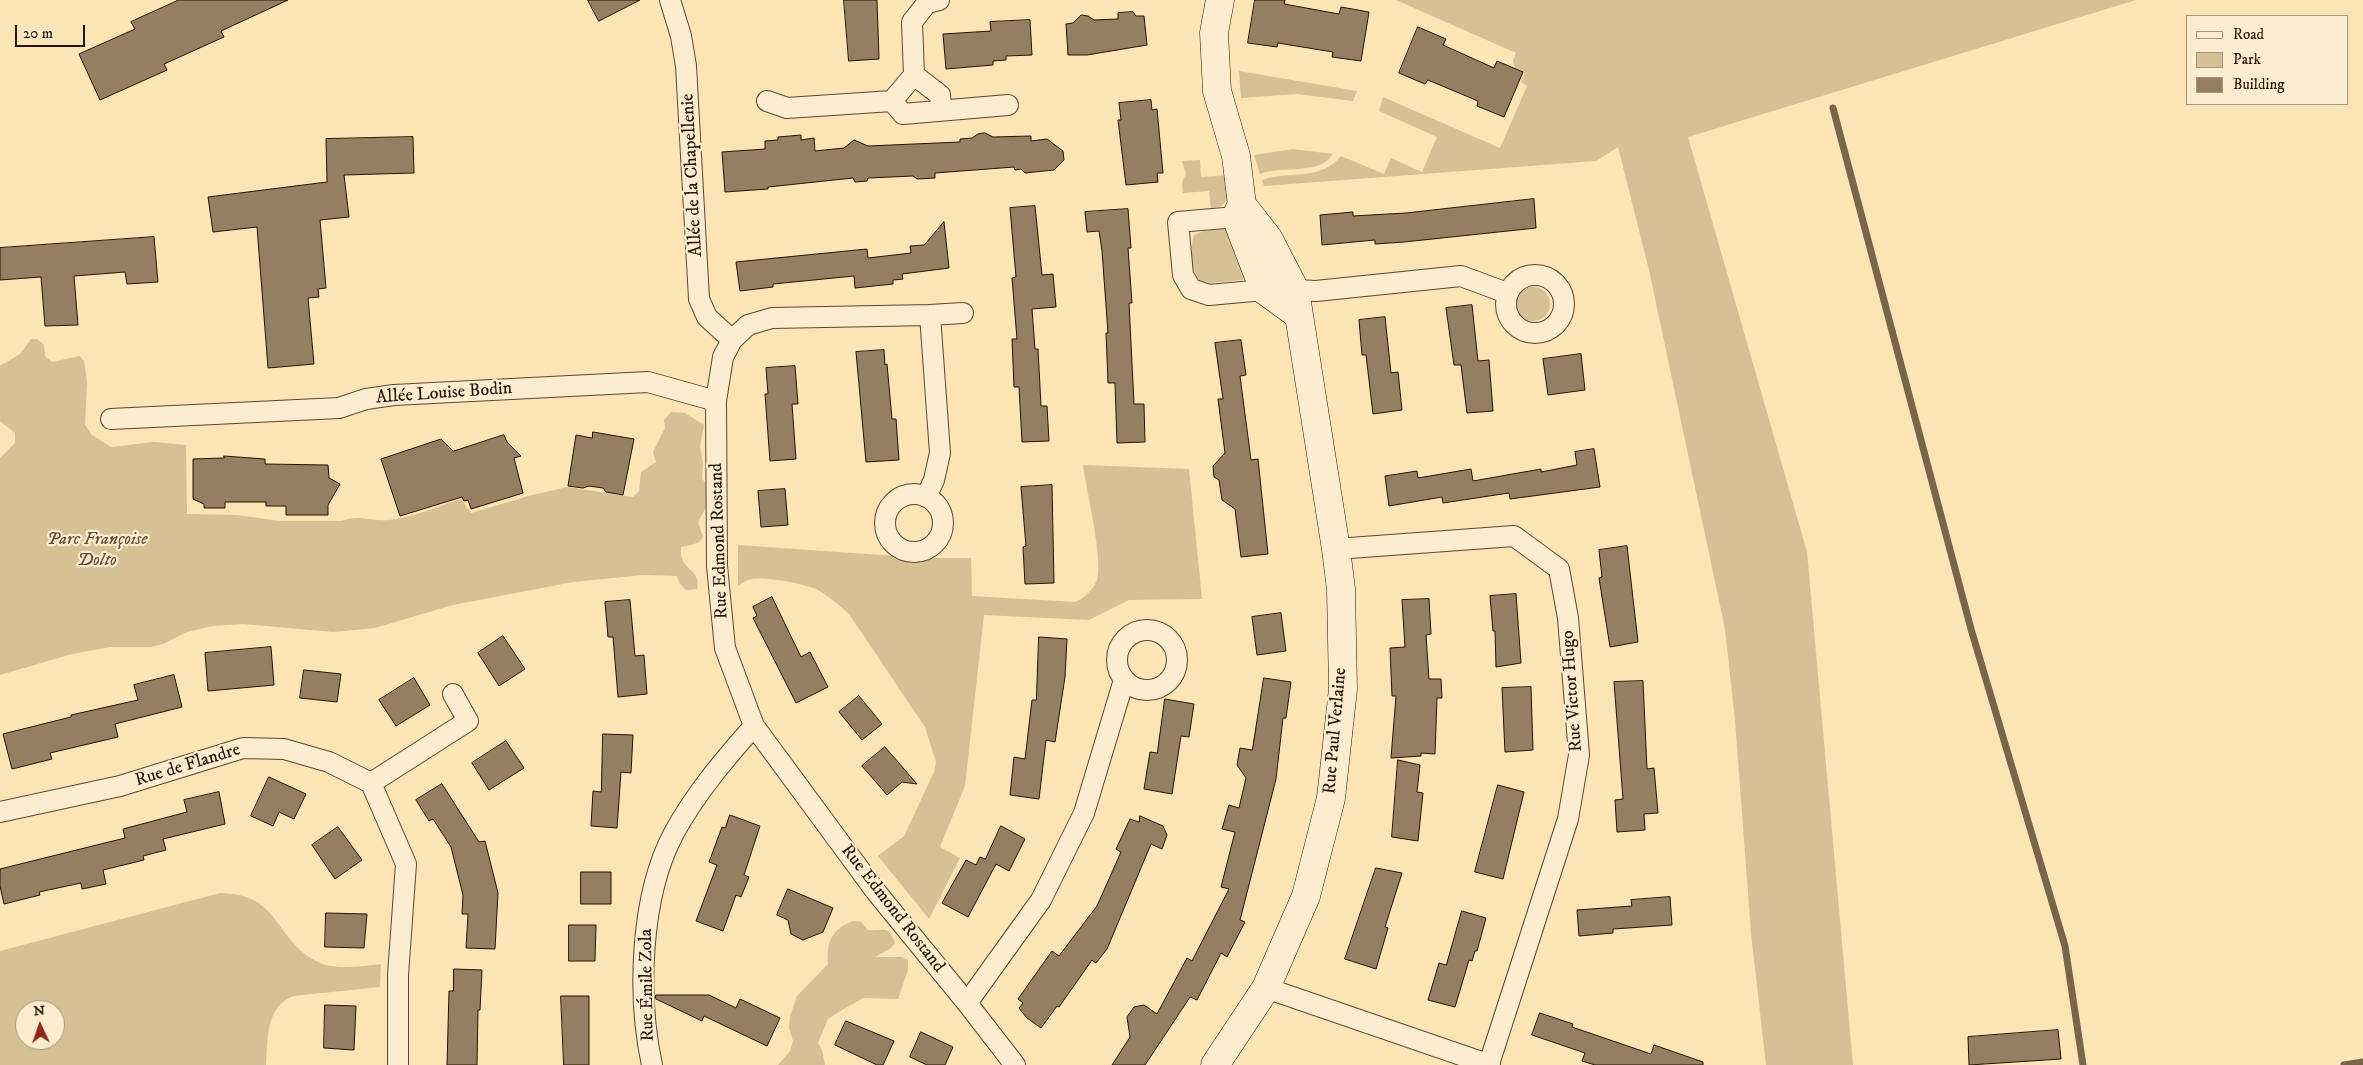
<!DOCTYPE html>
<html>
<head>
<meta charset="utf-8">
<style>
  body { margin:0 }
  #map { position:relative; width:2363px; height:1065px; overflow:hidden; background:#fbe4b5; font-family:"IM FELL DW Pica",serif }
  canvas { display:block }
  .legend { position:absolute; left:2186px; top:15px; width:162px; height:90px; box-sizing:border-box; background:#fcedcf; border:1px solid #a6967d; margin:0; padding:6px 9px; list-style:none; font-size:15px; color:#241403 }
  .legend li { display:flex; align-items:center; gap:10px; height:25px }
  .legend b { width:25px; border:1px solid #a6967d }
  .north { position:absolute; left:15px; top:1000px; width:50px; height:50px; box-sizing:border-box; background:#fcedcf; border:1px solid #a6967d; border-radius:50%; rotate:357deg; font-size:14px; font-weight:700; line-height:20px; text-align:center; color:#241403 }
  .north::after { content:''; display:block; margin:auto; width:18px; height:22px; background:#8f2418; clip-path:polygon(50% 0,100% 100%,50% 72%,0 100%) }
  .scale { position:absolute; left:15px; top:25px; width:70px; height:22px; box-sizing:border-box; border:2px solid #241403; border-top:0; padding-left:6px; font-size:15px; line-height:18px; white-space:nowrap; color:#241403; -webkit-text-stroke:4px #fcedcf; paint-order:stroke }
</style>
</head>
<body>
<div id="map">
<canvas width="2363" height="1065"></canvas>
<ul class="legend">
<li><b style="height:6px;background:#fcedcf"></b>Road</li>
<li><b style="height:14px;background:#d6c197"></b>Park</li>
<li><b style="height:14px;background:#948060"></b>Building</li>
</ul>
<div class="north">N</div>
<div class="scale">20 m</div>
</div>
<script>
const context = document.querySelector('canvas').getContext('2d');
context.lineJoin = 'round';
function fillPath(path, color) {
  context.fillStyle = color;
  context.fill(path, 'evenodd');
}
function stroke(path, color, width, dash) {
  context.strokeStyle = color;
  context.lineWidth = width;
  context.lineCap = dash ? 'butt' : 'round';
  context.setLineDash(dash || []);
  context.stroke(path);
}
function label(font, color, halo, rows, align = 'center') {
  context.font = font + ' "IM FELL DW Pica",serif';
  context.lineWidth = 4.5;
  context.setLineDash([]);
  context.textBaseline = 'middle';
  context.strokeStyle = halo;
  context.fillStyle = color;
  for (const [text, x, y, turn = 0] of rows) {
    context.save();
    context.translate(x, y);
    context.rotate((+turn || 0) * Math.PI / 180);
    context.textAlign = isNaN(turn) ? turn : align;
    if (halo) context.strokeText(text, 0, 0);
    context.fillText(text, 0, 0);
    context.restore();
  }
}
fillPath(new Path2D(`
  M1396 0H2136L1688 137 1807 552 1853 1065H1766L1751 933 1735 720 1725 629 1649 270 1618 147 1596 161 1264 186 1262 180C1289 170 1320 182 1341 156L1384 174 1391 158 1422 172 1437 137 1379 111 1383 97 1500 148 1527 86 1521 82 1525 73 1515 69 1513 60 1516 53Z
  M1239 71 1357 91 1353 101 1297 94 1241 98Z
  M1293 149 1333 154C1319 176 1283 165 1260 174L1254 155Z
  M1200 160 1201 177 1231 175 1229 199 1221 206 1211 208 1209 191 1183 193 1182 182 1186 174 1182 161Z
  M1230 228 1250 279 1211 283 1200 281C1191 273 1190 246 1194 235L1204 231Z
  M1516 304a17 17 0 1 1 34 0a17 17 0 1 1-34 0Z
  M31 339H37L44 345 45 356 52 362 80 356 84 361 87 382 85 425 92 435 111 447 154 442 186 445 187 514 237 515 280 521H342C359 514 372 522 389 520 412 518 438 506 461 499L471 513 528 496 567 487 633 497 639 491 641 472 656 462 653 452 665 428 664 420 671 412 685 413 704 425 700 446 703 463 702 479 707 484V506L698 522 703 537 698 543 681 547C678 571 702 568 697 589L686 590 680 584 677 576 643 575 573 582 453 605 375 628 333 632 243 624 213 626 187 632 163 644 150 647H111L72 654 0 675V458L15 443V433L0 421V366L20 354Z
  M1083 465 1189 469 1202 599 1129 600 1089 620 984 615 965 786 940 847 960 858 929 919 878 856 904 836 934 772 936 762 925 727 849 614C839 605 830 597 818 590 806 584 761 575 748 580 745 581 741 584 738 586V545L923 558H971L972 596 1076 602C1085 597 1093 590 1097 580 1104 562 1086 488 1083 465Z
  M220 893C281 894 273 938 316 961 334 971 361 966 381 964L380 987 293 996C265 1008 268 1039 266 1065H0V951ZM25 1010H55V1040H25Z
  M853 921 861 922 868 930C885 932 887 923 895 943L891 948 875 957H902L908 960V970L898 999 863 998 842 1010 828 1019 818 1043 822 1050 825 1065H778L790 1051 793 1041 789 1028 790 1016 797 996 828 964C826 942 832 929 853 921Z`), '#d6c197');
stroke(new Path2D(`
  M1833 108 1971 629 2065 946 2083 1065
  M2344 1065 2363 1062`), '#796649', 7);
const building = new Path2D(`
  M179 0H288L221 31 224 37 164 64 167 70 100 100 79 54 135 29 131 22Z
  M588 0H640L599 21Z
  M844 0H877L879 59 849 61Z
  M1255 0H1285L1284 4 1339 14 1341 7 1369 12 1361 61 1332 57 1333 52 1278 43 1277 47 1248 43Z
  M1133 12 1136 16H1144L1147 45 1087 55H1068L1066 24 1073 23 1081 15 1088 16 1094 20 1118 19V13Z
  M1030 20 1032 55 1006 56V60L993 61V65L946 69 943 34 991 31 990 22Z
  M1418 27 1446 39 1443 45 1494 68 1497 61 1523 72 1504 117 1477 106 1478 101 1428 80 1425 84 1399 73Z
  M1151 100 1152 110 1157 109 1163 173H1157L1158 182 1126 185 1118 120H1121L1119 103Z
  M985 133 993 137 1031 136V141L1047 139 1063 151 1064 160 1054 170 1025 173 1021 169 1015 170 1014 167 935 173V178L917 179 913 176 868 178 867 181 855 182 853 178 768 187V189L725 192 722 152 765 149V141L778 140V137L801 135V140L814 138 815 151 844 148 854 140 868 146 960 142V139L972 138 978 134Z
  M413 137 414 173 344 175 349 217 320 220 326 288 318 289 319 297 308 298 314 364 268 368 257 227 213 232 208 197 327 182 326 139Z
  M1534 199 1536 228 1404 242 1375 244V240L1322 245 1320 215 1353 212V216L1406 213Z
  M1035 206 1042 275 1053 274 1056 307 1032 309 1035 349H1038L1041 406H1047L1049 441 1022 442 1019 387H1014L1012 339H1017L1012 278 1016 277 1010 208Z
  M1128 209 1131 248H1128L1132 303H1129L1134 404H1144L1145 442 1117 443 1115 383H1108L1106 333H1108L1102 251 1099 231 1087 232 1085 212Z
  M944 222 949 268 902 274 903 279 893 280V284L855 288 854 276 773 284V287L740 291 736 262 867 249 868 258 911 253 910 246 924 245Z
  M154 237 158 282 127 284 125 272 74 276 78 325 45 326 41 277 0 280V248Z
  M1472 305 1478 361 1489 360 1493 411 1467 413 1461 365H1454L1446 308Z
  M1385 317 1391 373 1398 372 1402 410 1373 414 1366 355H1362L1359 320Z
  M1241 340 1246 375 1240 376 1251 460 1258 459 1268 554 1241 557 1235 509 1222 500 1219 480 1214 477 1213 466 1225 453 1218 399H1223L1215 343Z
  M884 350 885 365 887 364 892 419H896L899 460 866 462 856 352Z
  M1581 354 1585 390 1548 395 1543 359Z
  M795 366 798 404H792L796 459 770 461 765 394H768L766 368Z
  M593 432 634 439 623 495 606 492 603 488 589 486 583 488 568 486 576 435 592 438Z
  M504 435 507 442 521 456 514 458 523 493 471 509 468 500 464 501 462 497 400 516 381 459 441 439 453 451Z
  M1594 449 1600 487 1510 499 1509 493 1443 503 1442 497 1389 506 1385 476 1417 471 1418 478 1471 469 1473 481 1541 469V472L1577 465 1575 452Z
  M224 456 265 459V464L328 465 329 478 340 484 328 505V515H286V506H266V502H225V508H204V504L193 499V459L224 458Z
  M1052 485 1054 583 1025 584 1023 547 1026 546 1021 487Z
  M785 489 788 525 761 527 758 491Z
  M1627 546 1638 642 1610 647 1599 578 1602 577 1599 550Z
  M1516 594 1521 663 1496 667 1495 631H1493L1490 596Z
  M772 597 801 657 810 652 828 687 796 703 753 618 757 616 753 607Z
  M1429 599 1431 634 1426 635 1429 679H1441L1442 698H1437L1435 754 1421 753V756L1391 758 1396 696H1392L1390 648 1405 647 1402 600Z
  M630 600 635 656 644 655 647 694 618 697 613 637H608L605 602Z
  M1281 613 1286 651 1257 655 1252 617Z
  M503 636 525 669 499 686 478 653Z
  M1039 637 1067 639 1065 677 1055 742 1046 740 1039 799 1010 795 1014 757 1025 759 1032 700H1036Z
  M271 647 274 685 208 691 205 653Z
  M304 670 341 674 337 702 300 698Z
  M174 675 182 707 115 724 118 737 50 753 52 759 12 769 3 734 71 717V715L138 700 134 685Z
  M414 678 430 705 396 726 379 700Z
  M1264 678 1291 682 1286 718H1283L1276 779 1240 920 1245 922 1227 957 1221 953 1197 1000 1190 997 1145 1065H1112L1130 1037 1127 1017 1134 1007 1144 1005 1157 1014 1187 958 1192 961 1229 889 1221 887 1235 832 1222 829 1229 805 1239 808 1246 778 1237 765 1240 748 1252 750Z
  M1643 681 1647 769 1654 768 1658 813 1644 814 1645 830 1617 832 1615 800 1623 799 1614 682Z
  M1531 687 1533 750 1505 752 1502 688Z
  M859 696 882 724 862 740 839 712Z
  M1165 699 1194 704 1189 737 1181 736 1172 794 1144 789 1150 752 1157 753Z
  M603 734 633 735 631 773 621 772 617 828 591 826 593 791 601 792Z
  M506 741 524 768 489 790 472 763Z
  M885 747 917 784 902 782 887 795 862 766Z
  M1398 760 1420 765 1417 792 1423 793 1418 841 1392 837Z
  M269 777 306 794 294 819 279 812 273 826 251 816Z
  M442 784 479 842 485 841 498 893 495 949 466 948 468 914H462L463 895 451 847 433 819 429 821 416 800Z
  M1498 785 1524 792 1503 879 1475 872Z
  M219 792 225 824 163 839 166 850 143 856 144 860 103 870 106 884 82 889 81 883 39 892 40 895 4 904 0 886V869L125 838 123 829 187 812 184 800Z
  M730 815 760 826 744 875 749 877 741 897 736 895 723 931 696 921 717 865 709 862 722 827 725 828Z
  M1140 816 1163 826 1167 835 1162 849 1151 844 1107 949 1096 963 1092 960 1059 1007 1057 1006 1041 1028 1027 1018 1019 1008 1023 1003 1018 999 1052 951 1059 956 1097 906 1121 852 1116 849 1130 819 1139 822Z
  M1001 826 1025 839 1009 871 996 864 968 917 942 903 966 860 976 865 980 857 985 859Z
  M338 827 362 860 335 879 312 845Z
  M1376 868 1402 873 1385 927 1388 928 1376 969 1345 959Z
  M581 872H611V904H581Z
  M788 889 833 908 823 932 803 940 791 934 788 920 777 915Z
  M1670 897 1672 925 1613 929V933L1579 936 1577 910 1632 906 1631 900Z
  M1462 911 1486 918 1477 951H1475L1472 961 1469 960 1455 1007 1428 1000 1439 963 1446 965Z
  M326 913 367 914 364 948 325 947Z
  M569 925H596L595 961H569Z
  M454 969 482 970 480 1010H478L477 1065H447L449 991H453Z
  M656 995H709L736 1008 740 999 780 1018 767 1046 704 1016 702 1021 656 999Z
  M561 996H589V1065H564Z
  M325 1005 356 1006 354 1050 324 1048Z
  M1540 1013 1573 1024 1572 1027 1651 1054 1654 1045 1703 1062V1065H1595L1582 1061 1585 1053 1532 1035Z
  M846 1021 894 1041 883 1065H877L835 1045Z
  M2058 1030 2061 1059 1969 1065 1968 1037Z
  M921 1032 953 1047 945 1065H927L910 1057Z`);
fillPath(building, '#948060');
stroke(building, '#241403', 1);
const street = new Path2D(`
  M670 0 681 36 686 66 699 299 707 317 732 340
  M914 75 940 95 941 110
  M767 101 787 108 892 101 914 75 912 22 927 3 939 0
  M892 101 903 114 1008 105
  M1236 217 1178 222 1183 275 1191 289 1209 295 1264 290
  M1506 304a29 29 0 1 1 58 0a29 29 0 1 1-58 0Z
  M1295 290 1316 291 1461 276 1507 293
  M930 315 963 313
  M111 419 339 408 366 399 394 395 648 382 716 401
  M885 523a29 29 0 1 1 58 0a29 29 0 1 1-58 0Z
  M926 497 934 480 940 453 930 315 772 318 748 325 732 340 723 357 716 401 717 566 725 648 754 726 877 893 967 1003 1015 1065
  M1336 549 1514 536 1559 569 1568 618 1579 755 1568 819 1489 1064
  M1117 660a30 30 0 1 1 60 0a30 30 0 1 1-60 0Z
  M371 783 468 721 453 694
  M0 812 120 786 243 748 284 749 329 762 371 783 406 864 398 975V1065
  M1266 988 1490 1065
  M967 1003 1041 900 1084 813 1124 680
  M652 1065C637 996 640 896 674 833 695 794 724 760 754 726`);
const secondary = new Path2D(`
  M1220 0 1214 33 1217 91 1236 156 1242 205
  M1241 206 1236 217 1264 290 1297 314
  M1215 1065 1266 988 1306 896 1331 798 1343 689 1341 589 1336 549 1295 290 1268 238 1242 205`);
stroke(street, '#5a4830', 22);
stroke(secondary, '#241403', 29);
stroke(street, '#fcedcf', 20);
stroke(secondary, '#fcedcf', 28);
label('18px', '#241403', '#fcedcf', [
  ["Allée de la Chapellenie",693,175,-93],
  ["Allée Louise Bodin",444,394,-4],
  ["Rue Edmond Rostand",720,541,-92],
  ["Rue Victor Hugo",1573,691,-94],
  ["Rue Paul Verlaine",1336,731,-85],
  ["Rue de Flandre",188,766,-17],
  ["Rue Edmond Rostand",892,909,52],
  ["Rue Émile Zola",648,985,-91]
]);
label('italic 18px', '#625137', '#fcedcf', [
  ["Parc Françoise",97,540],
  ["Dolto",97,561]
]);
</script>
</body>
</html>
